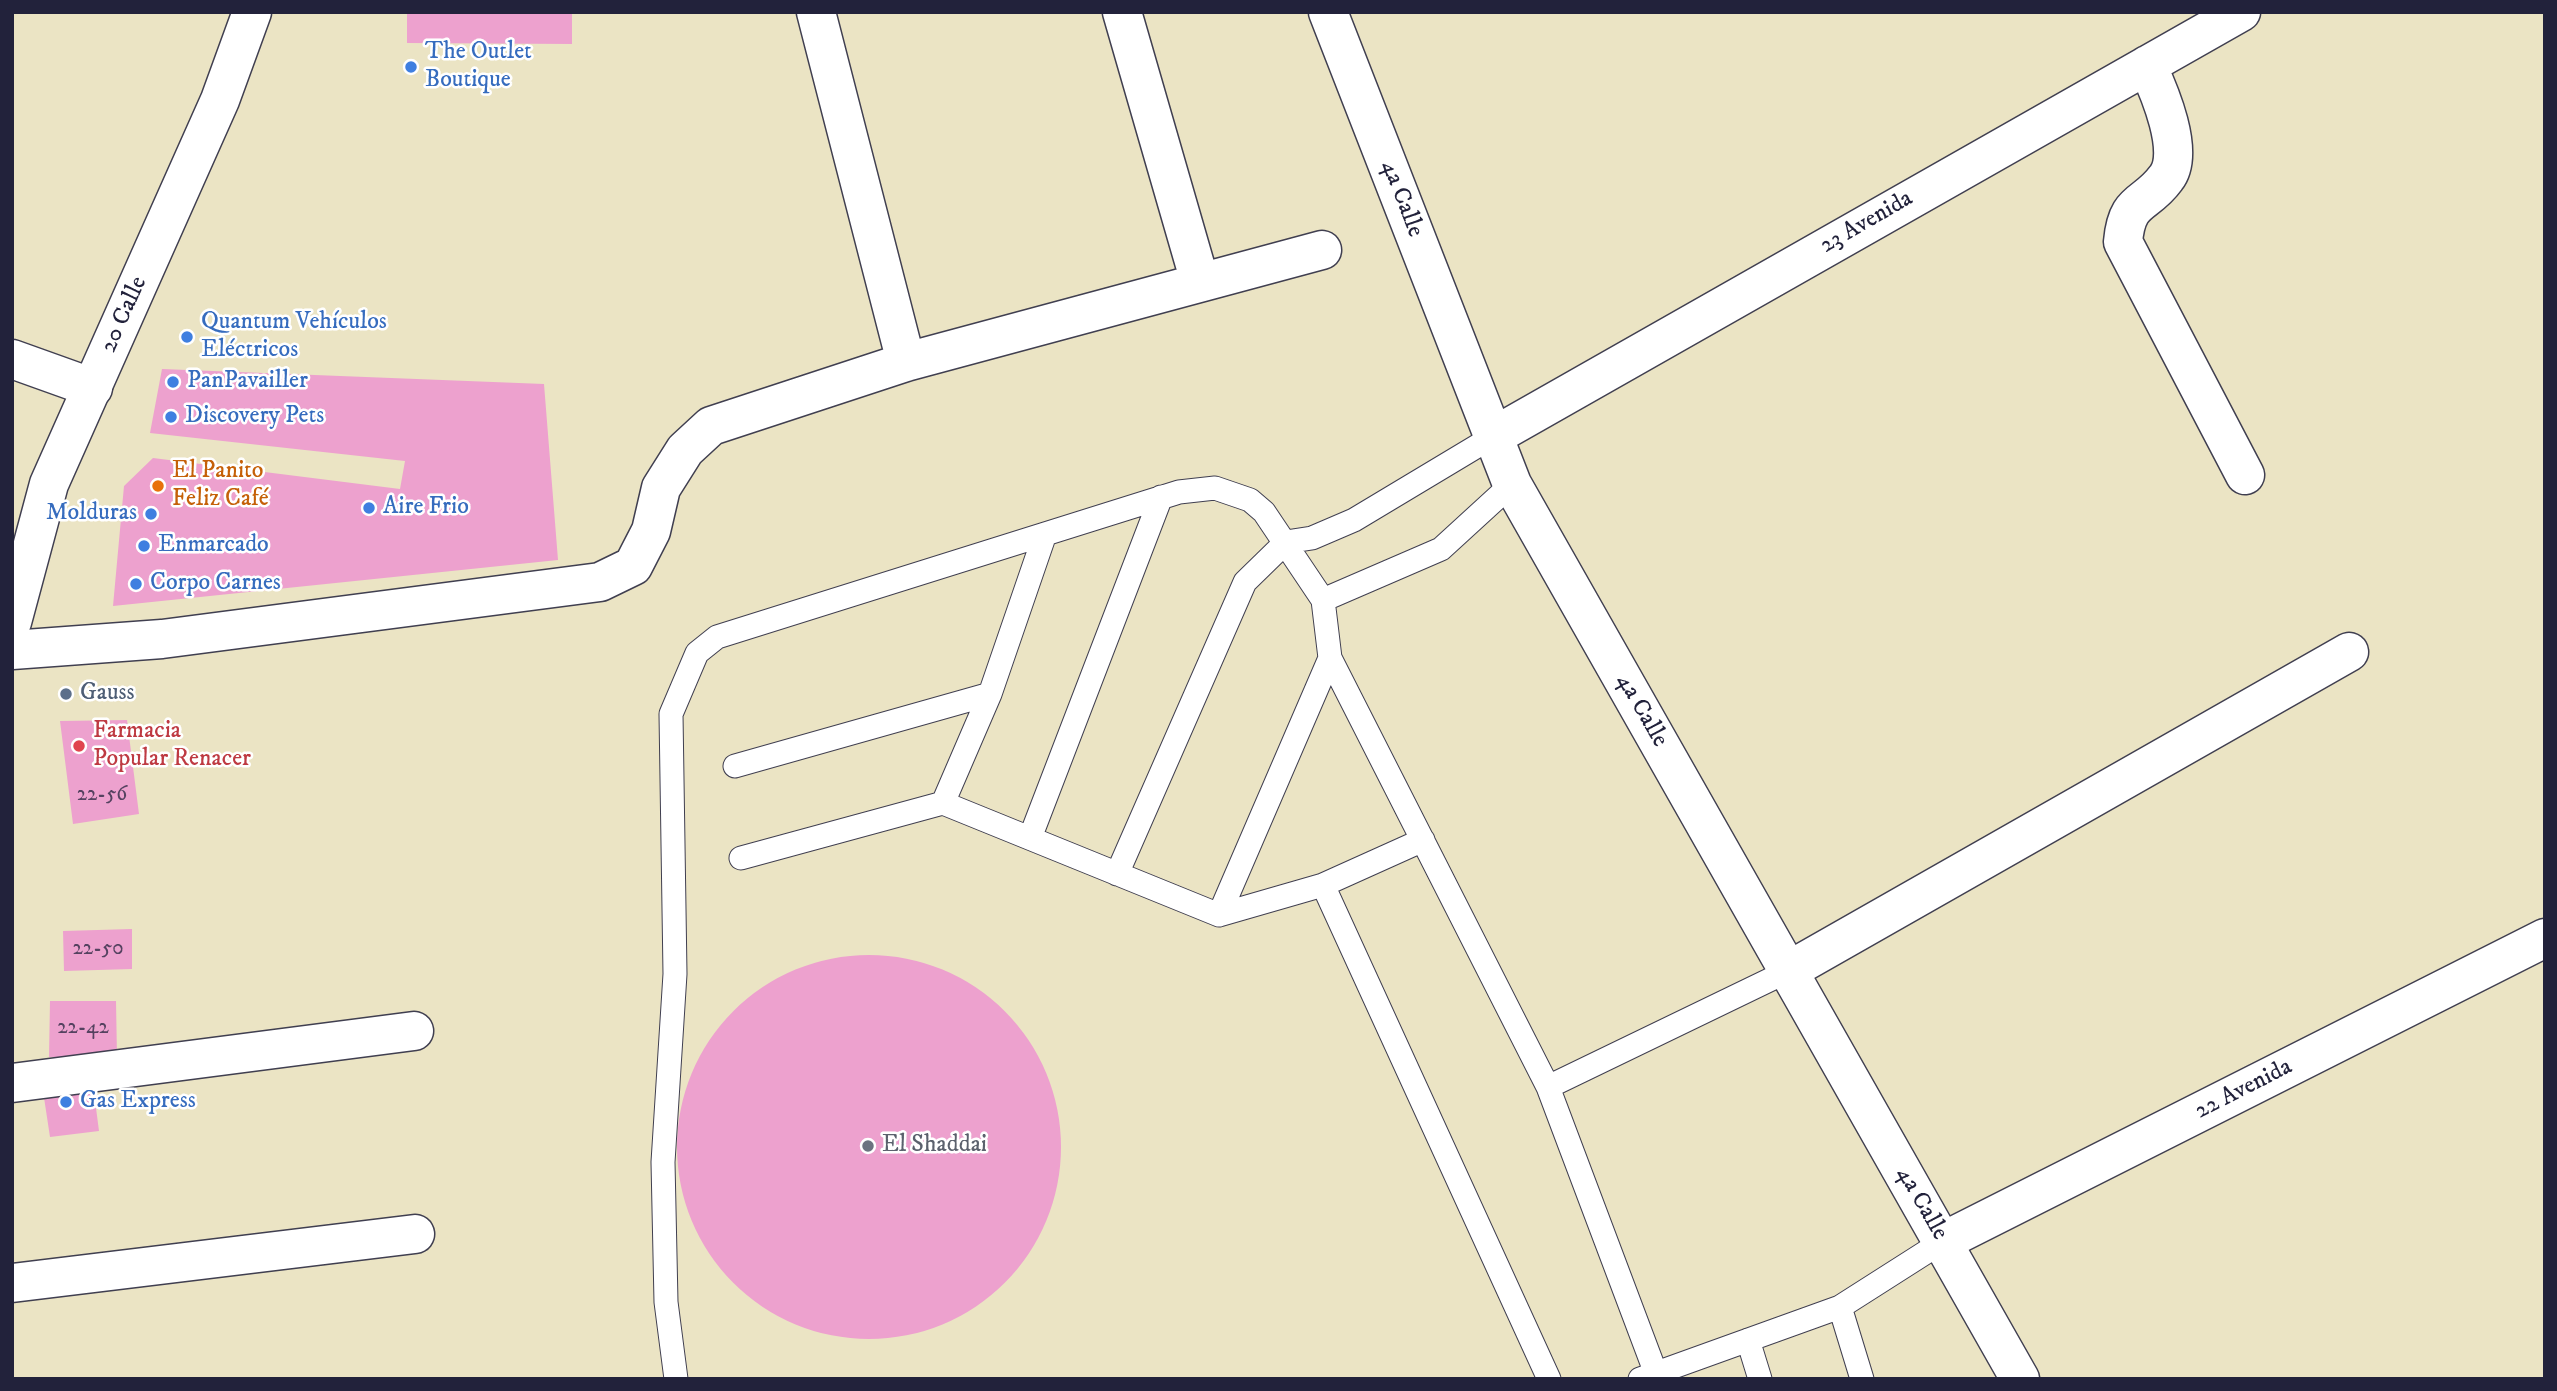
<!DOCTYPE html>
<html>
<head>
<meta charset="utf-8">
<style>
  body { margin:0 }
  #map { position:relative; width:2557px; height:1391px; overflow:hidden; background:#ebe4c4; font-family:"IM FELL DW Pica",serif }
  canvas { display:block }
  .frame { position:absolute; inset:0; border:14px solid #22223b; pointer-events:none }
</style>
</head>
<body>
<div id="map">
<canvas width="2557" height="1391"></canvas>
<div class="frame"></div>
</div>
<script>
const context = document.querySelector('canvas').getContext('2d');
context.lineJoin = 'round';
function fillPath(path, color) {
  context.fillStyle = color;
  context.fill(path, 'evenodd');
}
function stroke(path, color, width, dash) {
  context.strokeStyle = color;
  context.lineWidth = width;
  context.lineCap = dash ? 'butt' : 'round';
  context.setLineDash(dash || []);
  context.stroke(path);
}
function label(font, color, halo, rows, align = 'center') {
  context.font = font + ' "IM FELL DW Pica",serif';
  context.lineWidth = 5;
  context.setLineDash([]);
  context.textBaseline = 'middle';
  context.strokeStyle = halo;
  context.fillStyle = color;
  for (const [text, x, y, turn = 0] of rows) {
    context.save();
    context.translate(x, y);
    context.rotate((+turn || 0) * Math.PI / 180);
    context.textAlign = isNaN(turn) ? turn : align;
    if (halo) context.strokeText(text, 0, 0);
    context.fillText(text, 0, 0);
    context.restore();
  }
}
fillPath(new Path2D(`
  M407 12H572V44L407 43Z
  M162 369 544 384 558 560 113 606 124 486 153 458 400 489 405 461 150 433Z
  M127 720 139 814 73 824 60 721Z
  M132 929V969L64 971 63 931Z
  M677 1147a192 192 0 1 1 384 0a192 192 0 1 1-384 0Z
  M50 1001H116L117 1057H49Z
  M93 1085 99 1131 50 1137 43 1091Z`), '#eda1ce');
const lane = new Path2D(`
  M1323 600 1441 549 1512 484
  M735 766 990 694
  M943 803 1219 915 1323 885 1423 840
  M1030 838 1161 497
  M741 858 943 803 990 694 1045 534
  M1117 874 1245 582 1286 542 1312 538 1354 520 1494 436
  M1323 885 1549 1379
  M1219 915 1330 658
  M1548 1087 1788 971
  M1840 1307 1862 1379
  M1748 1340 1760 1379
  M676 1379 666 1302 663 1162 675 974 671 714 697 653 717 637 1179 492 1215 488 1250 500 1264 512 1323 600 1330 658 1548 1087 1658 1379
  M1640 1379 1840 1307 1942 1242`);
const street = new Path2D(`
  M816 12 906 362
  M1122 12 1200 282
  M2147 65C2159 91 2186 153 2166 178 2145 207 2127 197 2123 242L2245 475
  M12 359 93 388
  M1494 436 2241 12
  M12 650 162 639 600 582 633 566 651 531 661 488 685 450 711 426 906 362 1322 250
  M1788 971 2349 652
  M12 1083 414 1031
  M1942 1242 2545 938
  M12 1283 415 1234`);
const secondary = new Path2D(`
  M1328 12 1512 484 2020 1379
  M12 622 49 484 220 100 252 12`);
stroke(lane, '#403f50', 25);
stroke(street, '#403f50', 41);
stroke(secondary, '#403f50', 41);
stroke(lane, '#fff', 23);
stroke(street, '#fff', 38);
stroke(secondary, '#fff', 38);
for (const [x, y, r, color] of [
  [411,67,7,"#3f7fe0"],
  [187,337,7,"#3f7fe0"],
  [173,382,7,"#3f7fe0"],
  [171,417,7,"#3f7fe0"],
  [158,486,7,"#e8710a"],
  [369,508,7,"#3f7fe0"],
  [151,514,7,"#3f7fe0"],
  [144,546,7,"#3f7fe0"],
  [136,584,7,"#3f7fe0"],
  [66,694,7,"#5c6f8a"],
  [79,746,7,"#e0444e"],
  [66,1102,7,"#3f7fe0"],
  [868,1146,7,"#6b7280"]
]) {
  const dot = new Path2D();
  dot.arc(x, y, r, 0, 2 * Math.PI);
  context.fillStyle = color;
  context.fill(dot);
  stroke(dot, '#fff', 2.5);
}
label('21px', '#554260', null, [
  ["22-56",102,796],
  ["22-50",98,950],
  ["22-42",83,1029]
]);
label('24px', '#366cbe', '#fff', [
  ["The Outlet",425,53],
  ["Boutique",425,81],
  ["Quantum Vehículos",201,323],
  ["Eléctricos",201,351],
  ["PanPavailler",187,382],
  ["Discovery Pets",185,417],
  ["Aire Frio",383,508],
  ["Molduras",137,514,"right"],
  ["Enmarcado",158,546],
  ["Corpo Carnes",150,584],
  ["Gas Express",80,1102]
], 'left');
label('24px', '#22223b', '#fff', [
  ["4a Calle",1401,199,69],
  ["23 Avenida",1867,223,-30],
  ["20 Calle",125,315,-66],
  ["4a Calle",1641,711,60],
  ["22 Avenida",2244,1090,-27],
  ["4a Calle",1921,1204,60]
]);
label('24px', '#c56008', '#fff', [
  ["El Panito",172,472],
  ["Feliz Café",172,500]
], 'left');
label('24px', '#4e5e75', '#fff', [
  ["Gauss",80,694]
], 'left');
label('24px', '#be3a42', '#fff', [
  ["Farmacia",93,732],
  ["Popular Renacer",93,760]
], 'left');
label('24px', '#5b616d', '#fff', [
  ["El Shaddai",882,1146]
], 'left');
</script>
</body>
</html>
